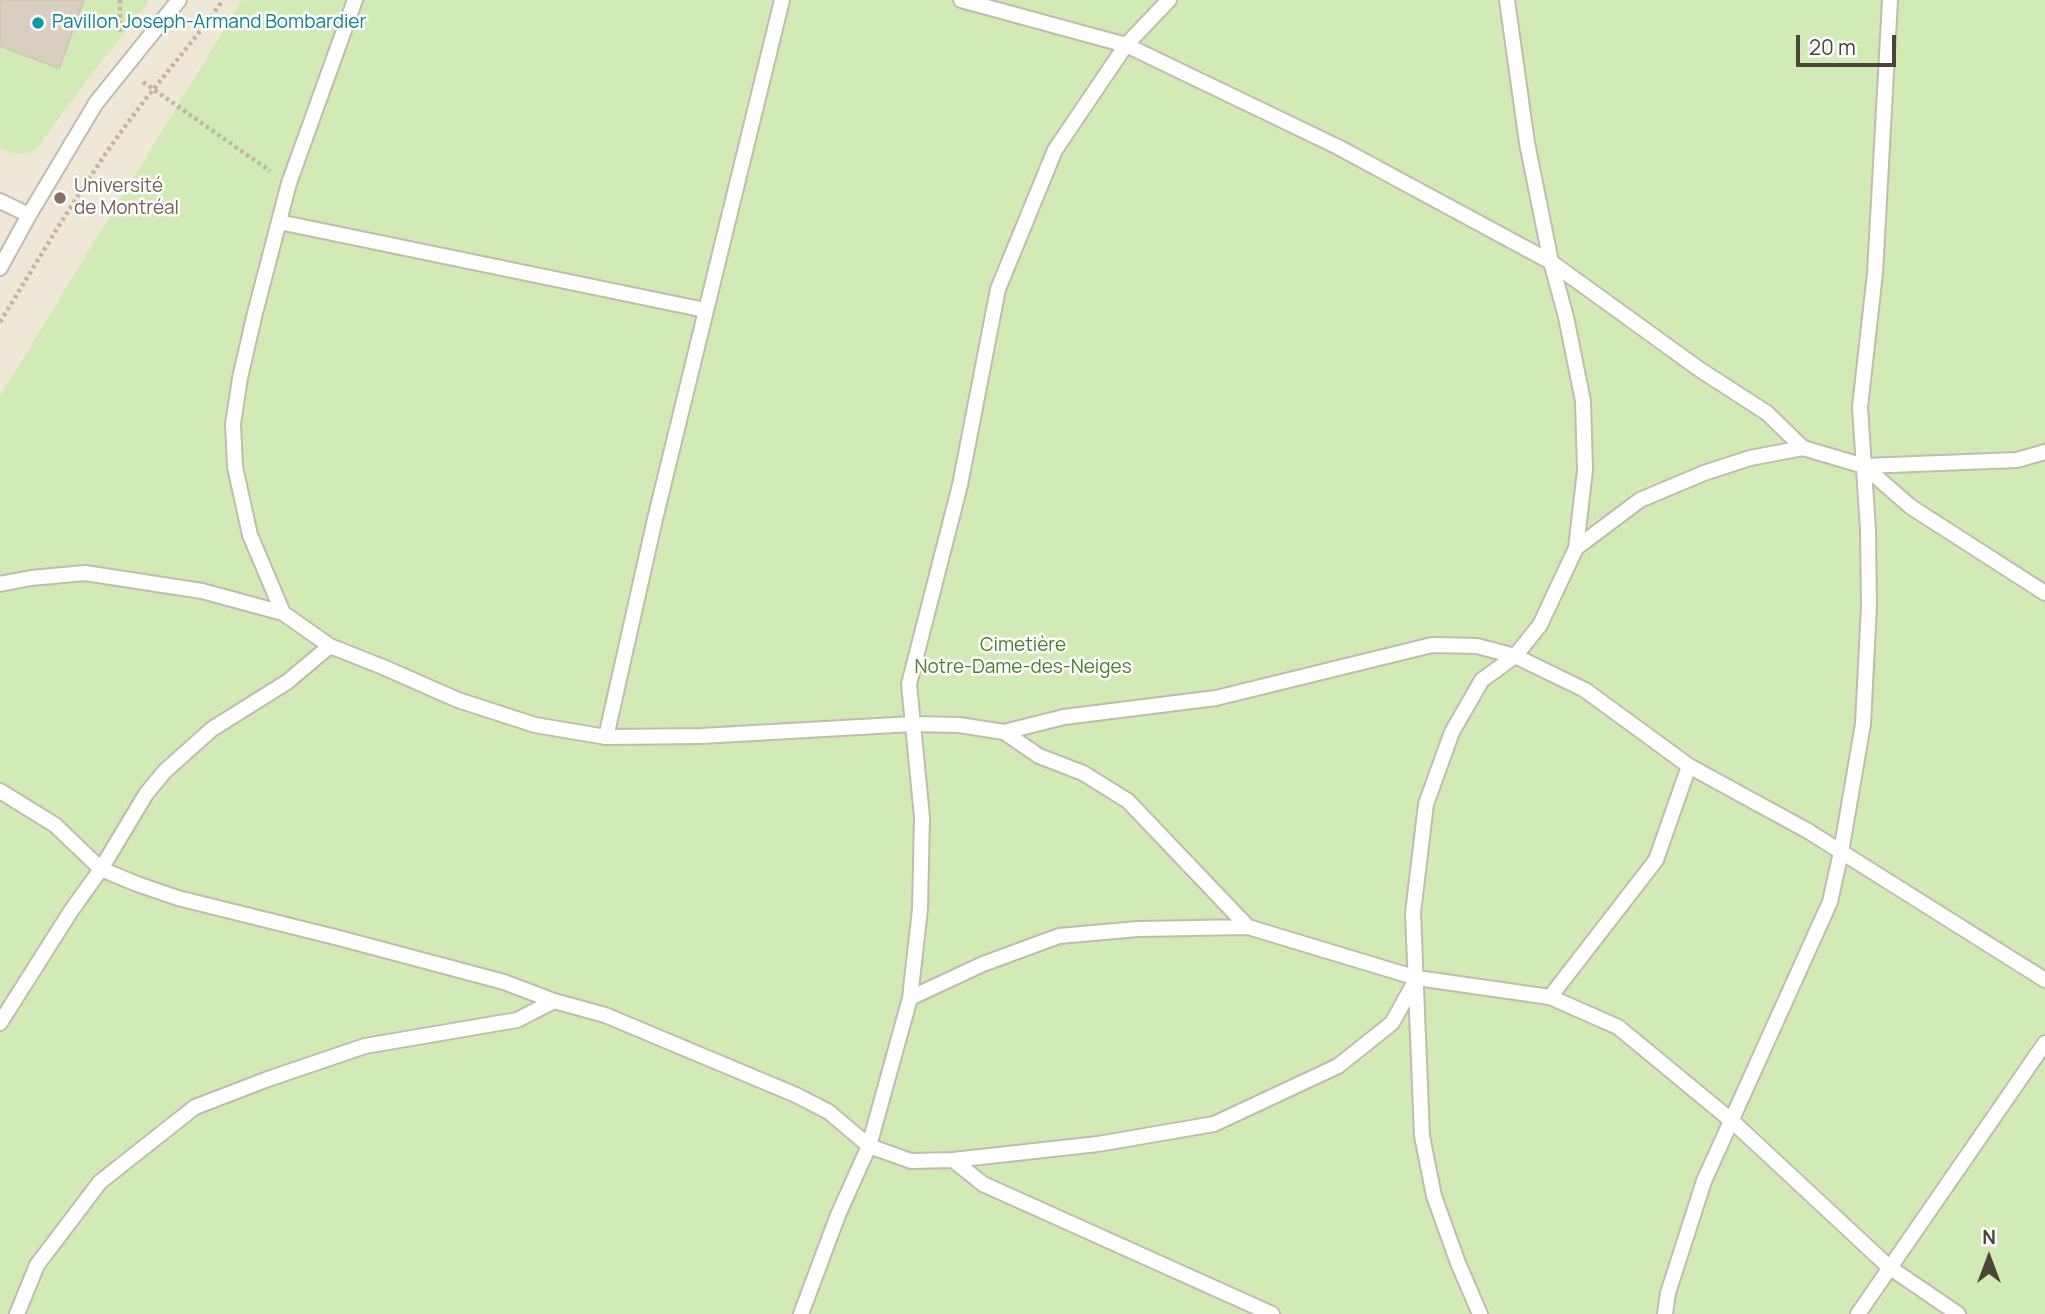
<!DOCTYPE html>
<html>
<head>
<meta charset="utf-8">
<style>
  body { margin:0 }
  #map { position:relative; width:2045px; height:1314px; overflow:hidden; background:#f6f3ec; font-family:Manrope,sans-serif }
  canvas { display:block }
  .north { position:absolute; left:1954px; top:1223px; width:70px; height:70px; -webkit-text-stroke:5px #fff; paint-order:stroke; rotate:0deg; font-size:19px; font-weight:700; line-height:28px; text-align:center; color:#4b4439 }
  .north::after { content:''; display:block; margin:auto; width:24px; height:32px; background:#4b4439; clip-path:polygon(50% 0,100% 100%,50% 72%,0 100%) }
  .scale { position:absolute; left:1796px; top:35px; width:100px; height:32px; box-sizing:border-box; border:4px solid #4b4439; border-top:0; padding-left:9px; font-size:21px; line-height:24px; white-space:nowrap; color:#4b4439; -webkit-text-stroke:5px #fff; paint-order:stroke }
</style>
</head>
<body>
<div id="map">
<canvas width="2045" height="1314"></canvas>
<div class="north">N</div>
<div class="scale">20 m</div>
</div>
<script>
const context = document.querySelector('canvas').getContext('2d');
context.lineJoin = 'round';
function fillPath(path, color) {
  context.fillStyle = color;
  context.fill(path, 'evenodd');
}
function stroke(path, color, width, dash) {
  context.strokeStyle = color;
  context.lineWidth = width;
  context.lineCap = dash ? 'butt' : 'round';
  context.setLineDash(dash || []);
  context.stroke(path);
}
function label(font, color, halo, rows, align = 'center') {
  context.font = font + ' Manrope,sans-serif';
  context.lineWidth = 5;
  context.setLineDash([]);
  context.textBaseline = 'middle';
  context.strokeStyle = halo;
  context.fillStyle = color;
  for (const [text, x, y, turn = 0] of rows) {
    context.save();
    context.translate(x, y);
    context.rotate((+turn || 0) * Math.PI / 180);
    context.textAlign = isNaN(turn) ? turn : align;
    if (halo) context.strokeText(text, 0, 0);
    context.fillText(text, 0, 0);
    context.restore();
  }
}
fillPath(new Path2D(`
  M0 0H242L0 396Z`), '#efe8d6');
fillPath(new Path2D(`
  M84 0H150L87 80 37 148C25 157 14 154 0 149V46L59 68Z
  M242 0H2045V1314H0V396Z`), '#d2eab5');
const building = new Path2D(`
  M0 0H84L59 68 0 46Z`);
fillPath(building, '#d8cfc1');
stroke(building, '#d3c7b4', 2);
const service = new Path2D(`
  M961 0 1126 45 1338 147 1551 262 1699 369 1767 413 1803 448
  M0 201 29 215
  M279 222 705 310
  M0 268 29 215 96 103 179 0
  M1864 466 1911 507 2045 593
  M1576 548 1640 500 1704 473 1750 458 1803 448 1864 466 2017 460 2045 452
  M0 584 31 578 85 573 202 591 283 613
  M330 646 283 613 250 535 235 467 233 424 240 378 254 317 289 183 355 0
  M1004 732 1039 756 1083 773 1128 801 1248 927
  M606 737 655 519 782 0
  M0 791 55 825 101 869 137 884 178 898 339 938 504 982 554 1001 605 1015 796 1095 829 1112 869 1146 911 1161 953 1160 1098 1144 1214 1124 1338 1066 1392 1023 1417 978
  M1550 997 1656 860 1689 766
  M910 998 983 964 1059 936 1138 929 1248 927 1417 978 1550 997 1618 1027 1732 1121 1889 1267 1958 1314
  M0 1023 71 911 101 869 146 794 165 771 212 729 287 682 330 646 383 667 458 700 535 725 606 737 701 736 913 724 959 725 1004 732 1064 717 1216 698 1432 645 1477 646 1515 656 1540 625 1576 548 1585 470 1583 401 1566 317 1551 262 1527 143 1507 0
  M953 1160 983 1184 1272 1314
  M17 1314 37 1265 100 1182 195 1107 268 1079 365 1046 517 1020 554 1001
  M801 1314 838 1215 869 1146 910 998 920 909 922 817 909 684 960 485 998 289 1055 150 1126 45 1169 0
  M1480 1314 1458 1263 1434 1196 1422 1136 1413 913 1426 804 1452 732 1482 680 1515 656 1585 690 1689 766 1808 831 2045 980
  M1665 1314 1668 1293 1704 1181 1830 902 1841 852 1863 724 1869 606 1868 530 1860 407 1875 273 1890 0
  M1858 1314 2045 1043`);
stroke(service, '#c2bbae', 18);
stroke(new Path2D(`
  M120 0V34
  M143 82 270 171
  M0 322C36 264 70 205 109 149 144 97 187 51 223 0`), '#c4b79f', 4.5, [3.5, 3.5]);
stroke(service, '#fff', 14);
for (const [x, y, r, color] of [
  [38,23,7,"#0f9aa8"],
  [60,198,7,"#8d6e63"]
]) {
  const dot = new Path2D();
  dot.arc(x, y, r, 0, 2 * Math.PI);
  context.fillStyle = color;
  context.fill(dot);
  stroke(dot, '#fff', 2.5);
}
label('19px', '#0d838f', '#fff', [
  ["Pavillon Joseph-Armand Bombardier",52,23]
], 'left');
label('19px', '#785e54', '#fff', [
  ["Université",74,187],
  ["de Montréal",74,209]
], 'left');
label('19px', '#4a7f2a', '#fff', [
  ["Cimetière",1023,646],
  ["Notre-Dame-des-Neiges",1023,668]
]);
</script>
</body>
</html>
